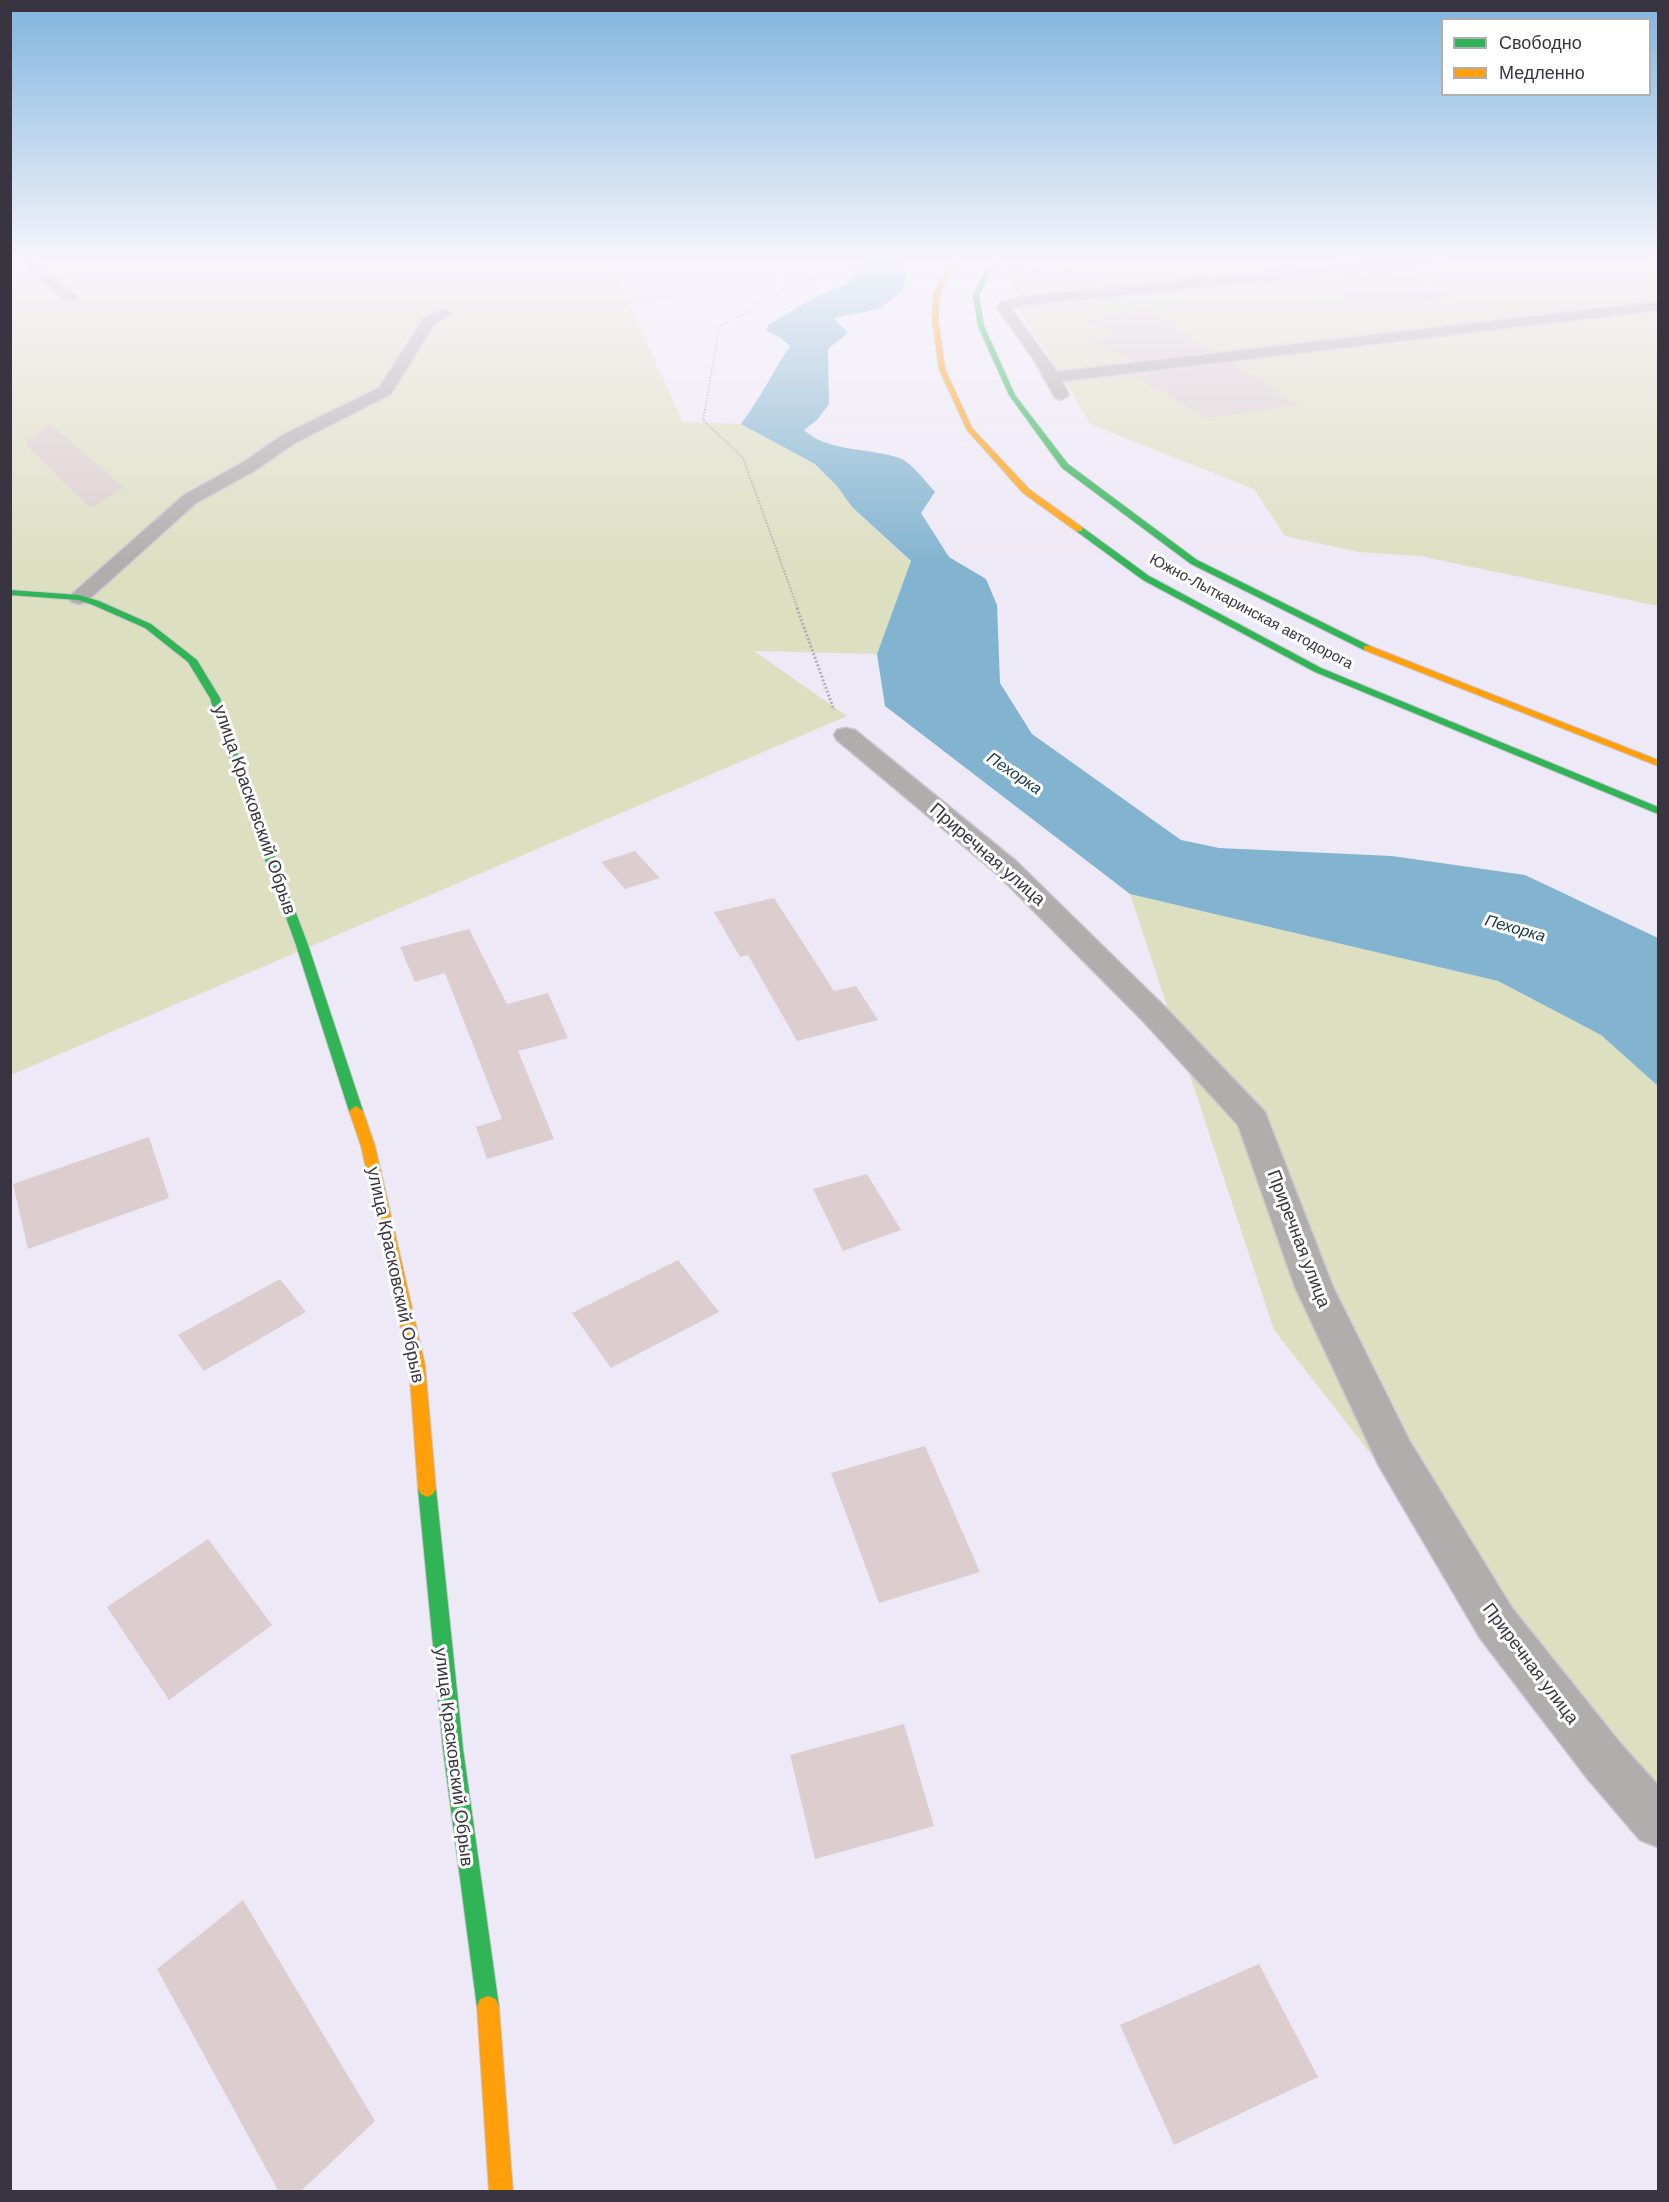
<!DOCTYPE html>
<html>
<head>
<meta charset="utf-8">
<style>
  body { margin:0 }
  #map { position:relative; width:1669px; height:2202px; overflow:hidden; background:#eee9f6; font-family:Helvetica,sans-serif }
  canvas { display:block }
  .frame { position:absolute; inset:0; border:12px solid #393540; pointer-events:none }
  .legend { position:absolute; left:1441px; top:18px; width:210px; height:78px; box-sizing:border-box; background:#fff; border:2px solid #b0aeb3; margin:0; padding:8px 10px; list-style:none; font-size:18px; color:#393540 }
  .legend li { display:flex; align-items:center; gap:12px; height:30px }
  .legend b { width:30px; border:2px solid #b0aeb3 }
</style>
</head>
<body>
<div id="map">
<canvas width="1669" height="2202"></canvas>
<div class="frame"></div>
<ul class="legend">
<li><b style="height:8px;background:#30b455"></b>Свободно</li>
<li><b style="height:8px;background:#ff9f0a"></b>Медленно</li>
</ul>
</div>
<script>
const context = document.querySelector('canvas').getContext('2d');
context.lineJoin = 'round';
function fillPath(path, color) {
  context.fillStyle = color;
  context.fill(path, 'evenodd');
}
function stroke(path, color, width, dash) {
  context.strokeStyle = color;
  context.lineWidth = width;
  context.lineCap = dash ? 'butt' : 'round';
  context.setLineDash(dash || []);
  context.stroke(path);
}
function label(font, color, halo, rows, align = 'center') {
  context.font = font + ' Helvetica,sans-serif';
  context.lineWidth = 6;
  context.setLineDash([]);
  context.textBaseline = 'middle';
  context.strokeStyle = halo;
  context.fillStyle = color;
  for (const [text, x, y, turn = 0] of rows) {
    context.save();
    context.translate(x, y);
    context.rotate((+turn || 0) * Math.PI / 180);
    context.textAlign = isNaN(turn) ? turn : align;
    if (halo) context.strokeText(text, 0, 0);
    context.fillText(text, 0, 0);
    context.restore();
  }
}
fillPath(new Path2D(`
  M605 258H840L785 275 773 289 625 305Z`), '#eae0fa');
fillPath(new Path2D(`
  M11 258H608L683 422 741 424 815 464 837 486 852 507 911 562 877 654 754 651 847 716 11 1075Z
  M1134 258H1658V606L1420 556 1359 552 1285 536 1254 489 1090 424 1065 381 1016 307 1019 298 1003 271Z
  M1130 894 1498 981 1601 1035 1658 1086V1822L1274 1330Z`), '#dddfc1');
fillPath(new Path2D(`
  M864 258H915L899 270 906 273 904 290 879 309 834 318 848 333 828 349 829 404 817 420 804 430C826 452 874 448 902 459 913 465 926 482 935 492L921 513 949 557 986 579 997 605 1000 683 1032 734 1181 840 1219 848 1392 856 1525 875 1658 938V1086L1601 1035 1498 981 1130 894 885 706 877 654 911 561 852 507 837 486 815 464 741 424C759 400 773 372 790 346L780 337 766 331 768 325 810 300 847 283Z`), '#82b4cf');
fillPath(new Path2D(`
  M1352 258 1366 260 1265 270 1257 267Z
  M1389 270 1454 297 1365 307 1335 293 1320 295 1288 280Z
  M1146 311 1212 352 1134 361 1088 340 1116 335 1085 321Z
  M1231 363 1280 392 1273 393 1301 405 1207 418 1133 375Z
  M50 424 124 488 91 508 25 444Z
  M635 851 660 878 625 889 601 862Z
  M774 898 834 991 856 986 878 1020 797 1041 748 955 740 957 714 912Z
  M469 929 507 1004 548 993 568 1038 518 1051 554 1139 487 1159 476 1127 502 1119 445 973 415 982 400 947Z
  M149 1137 169 1198 28 1249 13 1184Z
  M867 1174 901 1230 843 1251 813 1189Z
  M678 1260 719 1312 611 1368 572 1313Z
  M280 1279 306 1312 204 1371 178 1335Z
  M925 1446 980 1572 879 1603 831 1473Z
  M208 1539 272 1625 169 1700 107 1607Z
  M904 1724 934 1826 815 1859 790 1755Z
  M243 1900 375 2121 300 2192H279L157 1969Z
  M1259 1964 1318 2077 1174 2145 1120 2025Z`), '#dccece');
const street = new Path2D(`
  M17 258H30L77 297 75 300H65Z
  M1413 258H1453L1447 262 1022 305 1011 308 1057 372 1658 302V310L1062 381 1069 395 1061 400 1055 398 1035 361 997 308 1000 303 1021 297Z
  M1645 258H1658V264L1647 261Z
  M444 309 451 313 434 324 391 394 295 443 254 471 196 503 86 602 79 604 72 602 69 598 72 594 184 495 242 463 283 435 379 388 424 318Z
  M846 728 855 730 1016 861 1166 1008 1265 1112 1333 1287 1409 1440 1512 1608 1621 1744 1658 1785V1847L1640 1840 1587 1778 1480 1638 1379 1466 1295 1287 1238 1125 1144 1022 996 873 837 740 834 735 837 730Z`);
const fast = new Path2D(`
  M998 258H1004L992 268 979 295 984 326 1015 395 1068 464 1197 560 1370 646V650H1364L1191 564 1062 468 1009 395 978 326 973 295 987 267Z
  M1076 527H1082L1149 576 1321 668 1658 807V814L1315 672 1143 580 1076 531Z
  M10 590 79 595 99 601 151 624 197 660 220 698 244 774 308 945 363 1111 361 1114 356 1116 349 1111 296 945 234 774 210 698 188 662 145 628 93 605 78 600 10 595Z
  M427 1481 433 1484 436 1489 463 1749 499 2007 496 2015 488 2018 480 2015 477 2007 443 1749 418 1489 421 1484Z`);
const slow = new Path2D(`
  M958 258H964L955 265 940 293 938 318 945 369 972 428 1029 489 1082 527V531H1076L1023 493 967 430 939 369 932 318 934 293 950 264Z
  M1364 646H1370L1658 760V766L1364 650Z
  M356 1106 363 1111 375 1146 425 1365 436 1489 433 1494 427 1497 421 1494 418 1489 409 1365 361 1146 349 1111Z
  M488 1996 496 1999 499 2007 513 2192H489L477 2007 480 1999Z`);
stroke(street, '#cbc6d1', 3);
stroke(fast, '#cbc6d1', 2);
stroke(slow, '#cbc6d1', 2);
stroke(new Path2D(`
  M705 411 719 327 747 312 765 297 809 281 824 265 851 258`), '#b1aeb1', 1.5, [1.5, 1.5]);
stroke(new Path2D(`
  M705 409 703 420 743 458 798 609`), '#b1aeb1', 2, [1.5, 1.5]);
stroke(new Path2D(`
  M797 608 834 710`), '#b1aeb1', 3, [2, 2]);
fillPath(street, '#b0adad');
fillPath(fast, '#30b455');
fillPath(slow, '#ff9f0a');
const sky = context.createLinearGradient(0, 0, 0, 566);
sky.addColorStop(0, '#7fb4de');
sky.addColorStop(0.46, '#f7f5fb');
sky.addColorStop(1, '#f7f5fb00');
context.fillStyle = sky;
context.fillRect(0, 0, 1669, 566);
label('15px', '#393540', '#fff', [
  ["Южно-Лыткаринская автодорога",1251,612,28]
]);
label('italic 16px', '#153846', '#fff', [
  ["Пехорка",1014,774,34],
  ["Пехорка",1515,929,16]
]);
label('18px', '#393540', '#fff', [
  ["улица Красковский Обрыв",254,810,71],
  ["Приречная улица",987,855,41],
  ["Приречная улица",1298,1239,69],
  ["улица Красковский Обрыв",395,1275,78],
  ["Приречная улица",1530,1664,53],
  ["улица Красковский Обрыв",453,1757,83]
]);
</script>
</body>
</html>
